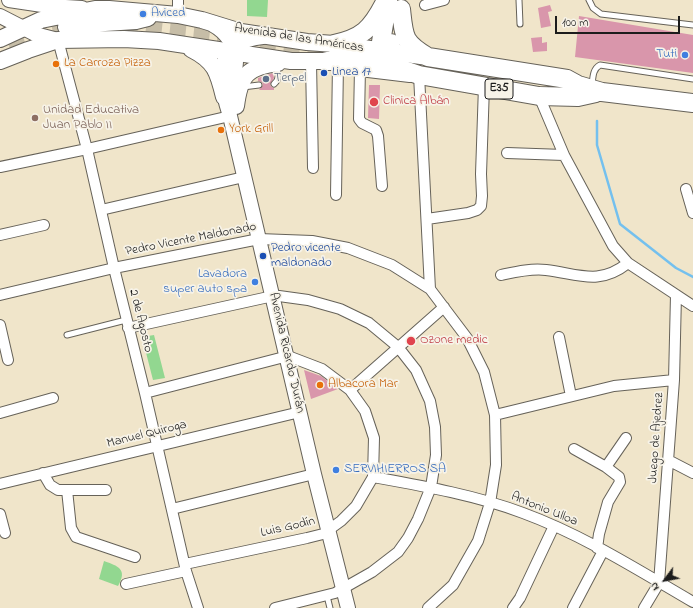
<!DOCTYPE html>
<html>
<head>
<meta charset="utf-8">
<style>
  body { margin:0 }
  #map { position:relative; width:693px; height:608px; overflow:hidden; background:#f0e5ca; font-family:"Indie Flower",sans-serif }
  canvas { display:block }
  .north { position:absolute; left:645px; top:560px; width:40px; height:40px; -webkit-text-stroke:3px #f7f3e8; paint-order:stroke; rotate:238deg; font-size:11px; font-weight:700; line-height:16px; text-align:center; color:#1c1c1c }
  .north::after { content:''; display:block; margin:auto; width:14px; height:18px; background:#1c1c1c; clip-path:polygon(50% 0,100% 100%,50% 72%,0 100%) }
  .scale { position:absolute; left:555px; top:16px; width:125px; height:18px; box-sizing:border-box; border:2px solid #1c1c1c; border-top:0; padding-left:5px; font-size:12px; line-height:14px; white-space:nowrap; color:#1c1c1c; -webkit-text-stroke:3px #f7f3e8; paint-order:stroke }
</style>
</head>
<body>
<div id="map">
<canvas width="693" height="608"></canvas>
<div class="north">N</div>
<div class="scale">100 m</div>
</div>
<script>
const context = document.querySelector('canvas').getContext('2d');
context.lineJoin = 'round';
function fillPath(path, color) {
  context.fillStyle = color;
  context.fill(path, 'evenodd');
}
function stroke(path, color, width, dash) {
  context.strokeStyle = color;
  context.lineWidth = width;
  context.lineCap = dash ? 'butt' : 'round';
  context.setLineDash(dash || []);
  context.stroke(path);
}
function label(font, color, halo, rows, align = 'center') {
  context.font = font + ' "Indie Flower",sans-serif';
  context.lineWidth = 3.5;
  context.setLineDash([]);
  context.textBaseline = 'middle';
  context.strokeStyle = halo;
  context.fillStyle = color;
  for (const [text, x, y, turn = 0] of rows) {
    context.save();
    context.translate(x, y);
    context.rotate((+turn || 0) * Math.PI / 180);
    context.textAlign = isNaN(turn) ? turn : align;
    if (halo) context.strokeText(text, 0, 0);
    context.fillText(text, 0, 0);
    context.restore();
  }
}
fillPath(new Path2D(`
  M247 0H268L267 17 247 16Z
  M154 335 165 378 153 380 142 337Z
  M104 561C118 566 128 569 118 586L99 579Z`), '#92d790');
stroke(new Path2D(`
  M597 121V145L620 224 676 268 693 277`), '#74c0ee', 2.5);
fillPath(new Path2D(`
  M550 5 552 11 548 12 551 26 541 28 538 8Z
  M579 16 693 35V73L575 57Z
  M542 37V43L547 42V51L533 52 531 38Z
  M273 73 274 78 270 85 272 87 274 88V90H259L263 85 262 82 258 81V78Z
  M369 85H380L379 119 368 118Z
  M304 370 321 376 338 389 311 399Z`), '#d996ab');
stroke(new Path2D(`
  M122 26 236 38
  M29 35 66 27H79
  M236 43 338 56
  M10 48 22 42 42 38`), '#c6bda7', 16, [16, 8]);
const lane = new Path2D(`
  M519 0 520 24
  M589 0 593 8 601 14 693 25
  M274 84C281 78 278 72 275 65
  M592 85C593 76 593 69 600 65L693 79
  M243 87 259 85
  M67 335 126 320
  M327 596 330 608`);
const street = new Path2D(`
  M425 5 444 0
  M178 15V0
  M58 40 87 149 114 268 145 393 186 571 198 608
  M311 62 313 168
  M360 68 359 119 362 123 376 130 378 136 382 186
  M419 75 430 289
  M539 96 564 155 613 246 628 263 693 306
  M507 153 564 155
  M0 167 87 149 230 116
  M686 189 693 213
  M336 195 338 64
  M101 210 244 177
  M427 219 468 213 477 210 481 206 482 196 481 174 484 86
  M0 235 44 225
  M501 275C515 272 531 268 546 270 579 274 599 286 628 263
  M0 295 114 268 259 239 312 241 348 248 392 265 430 289 467 338 484 372 495 415 496 465 490 503 478 541 453 585 428 608
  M0 325 8 360
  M128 328 273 296
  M559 337 571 396
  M350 390 444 307
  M145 393 288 356 322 369 350 390 365 411 374 438 373 477 356 506 341 521 323 534 307 538 185 564
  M0 413 53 398
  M495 415 614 386 674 380
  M574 449 606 467
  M668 460 693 473
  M43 473 50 485 58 490H106
  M373 477C423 486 475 495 523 513 583 535 638 570 693 602
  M0 484 300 412
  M67 490 71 528 76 537 135 557
  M172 509 314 474
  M0 514 5 533
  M597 548 599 534 608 502 620 482 619 477 606 467 626 438
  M126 584 186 571
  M275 608 335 593 372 572 398 552 408 538 418 519 431 487 436 455 435 427 430 401 416 370 398 347 369 323 340 309 308 300 279 296
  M513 608 520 598 554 526
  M573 608 603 551
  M644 608 659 583 674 380 676 295`);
const secondary = new Path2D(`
  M9 0 49 6 82 8
  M0 16 35 34 58 40
  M213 25C226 32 236 46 236 61 236 67 234 74 234 80 234 86 235 93 235 99
  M263 37C212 42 218 79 230 116L314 474 348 608`);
const primary = new Path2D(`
  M66 27 89 24 136 21 148 18
  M0 39 41 20 95 9H109L178 15 202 20 241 32 307 42 334 44 428 57
  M191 49C215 61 218 72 224 97
  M0 61 28 50 58 40 124 39 159 41 291 61H327L360 68 410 74
  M236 106C240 75 247 67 278 63`);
const highway = new Path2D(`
  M388 0 381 42 386 59 398 68 419 75 539 96 578 97 596 93
  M401 9C404 37 403 42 428 57L567 79 578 85 602 92 693 103
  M334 44C362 38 371 29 384 4
  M327 61 373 60 391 43`);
stroke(lane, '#666259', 7);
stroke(street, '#666259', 12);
stroke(secondary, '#666259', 16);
stroke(primary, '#666259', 18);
stroke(highway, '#666259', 20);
stroke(lane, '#fff', 5);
stroke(street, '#fff', 10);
stroke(secondary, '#fff', 14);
stroke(primary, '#fff', 16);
stroke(highway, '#fff', 18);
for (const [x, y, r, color] of [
  [143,14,4,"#3f7fe0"],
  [685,55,4,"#3f7fe0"],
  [56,64,4,"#e8710a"],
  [324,73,4,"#1a4fb4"],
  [266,79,4,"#5c6f8a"],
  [374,102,5,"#e0444e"],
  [35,118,4,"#8d6e63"],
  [221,130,4,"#e8710a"],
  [263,256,4,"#1a4fb4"],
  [255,282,4,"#3f7fe0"],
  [411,341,5,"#e0444e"],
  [320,385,4,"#e8710a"],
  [336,470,4,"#3f7fe0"]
]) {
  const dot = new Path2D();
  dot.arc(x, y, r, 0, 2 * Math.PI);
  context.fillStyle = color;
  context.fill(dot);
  stroke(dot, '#f7f3e8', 1.5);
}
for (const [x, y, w] of [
  [499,89,28]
]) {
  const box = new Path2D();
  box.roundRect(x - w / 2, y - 10, w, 20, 3);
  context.fillStyle = '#f7f3e8';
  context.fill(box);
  stroke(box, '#1c1c1c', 1);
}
label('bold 12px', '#1c1c1c', null, [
  ["E35",499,89]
]);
label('13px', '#366cbe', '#f7f3e8', [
  ["Aviced",151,14],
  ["Tuti",677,55,"right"],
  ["Lavadora",247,275,"right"],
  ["super auto spa",247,290,"right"],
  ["SERVIHIERROS SA",344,470]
], 'left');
label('13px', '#1c1c1c', '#f7f3e8', [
  ["Avenida de las Américas",299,39,9],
  ["Pedro Vicente Maldonado",191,240,-11],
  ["2 de Agosto",140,321,76],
  ["Avenida Ricardo Durán",286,353,77],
  ["Manuel Quiroga",147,435,-14],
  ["Juego de Ajedrez",657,438,-86],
  ["Antonio Ulloa",544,510,22],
  ["Luis Godín",288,528,-13]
]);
label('13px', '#c56008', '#f7f3e8', [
  ["La Carroza Pizza",64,64],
  ["York Grill",229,130],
  ["Albacora Mar",328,385]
], 'left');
label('13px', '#164399', '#f7f3e8', [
  ["Linea 17",332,73],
  ["Pedro vicente",271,249],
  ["maldonado",271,264]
], 'left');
label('13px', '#4e5e75', '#f7f3e8', [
  ["Terpel",274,79]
], 'left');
label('13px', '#be3a42', '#f7f3e8', [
  ["Clinica Albán",383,102],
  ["Ozone medic",420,341]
], 'left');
label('13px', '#785e54', '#f7f3e8', [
  ["Unidad Educativa",43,111],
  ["Juan Pablo II",43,126]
], 'left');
</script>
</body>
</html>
